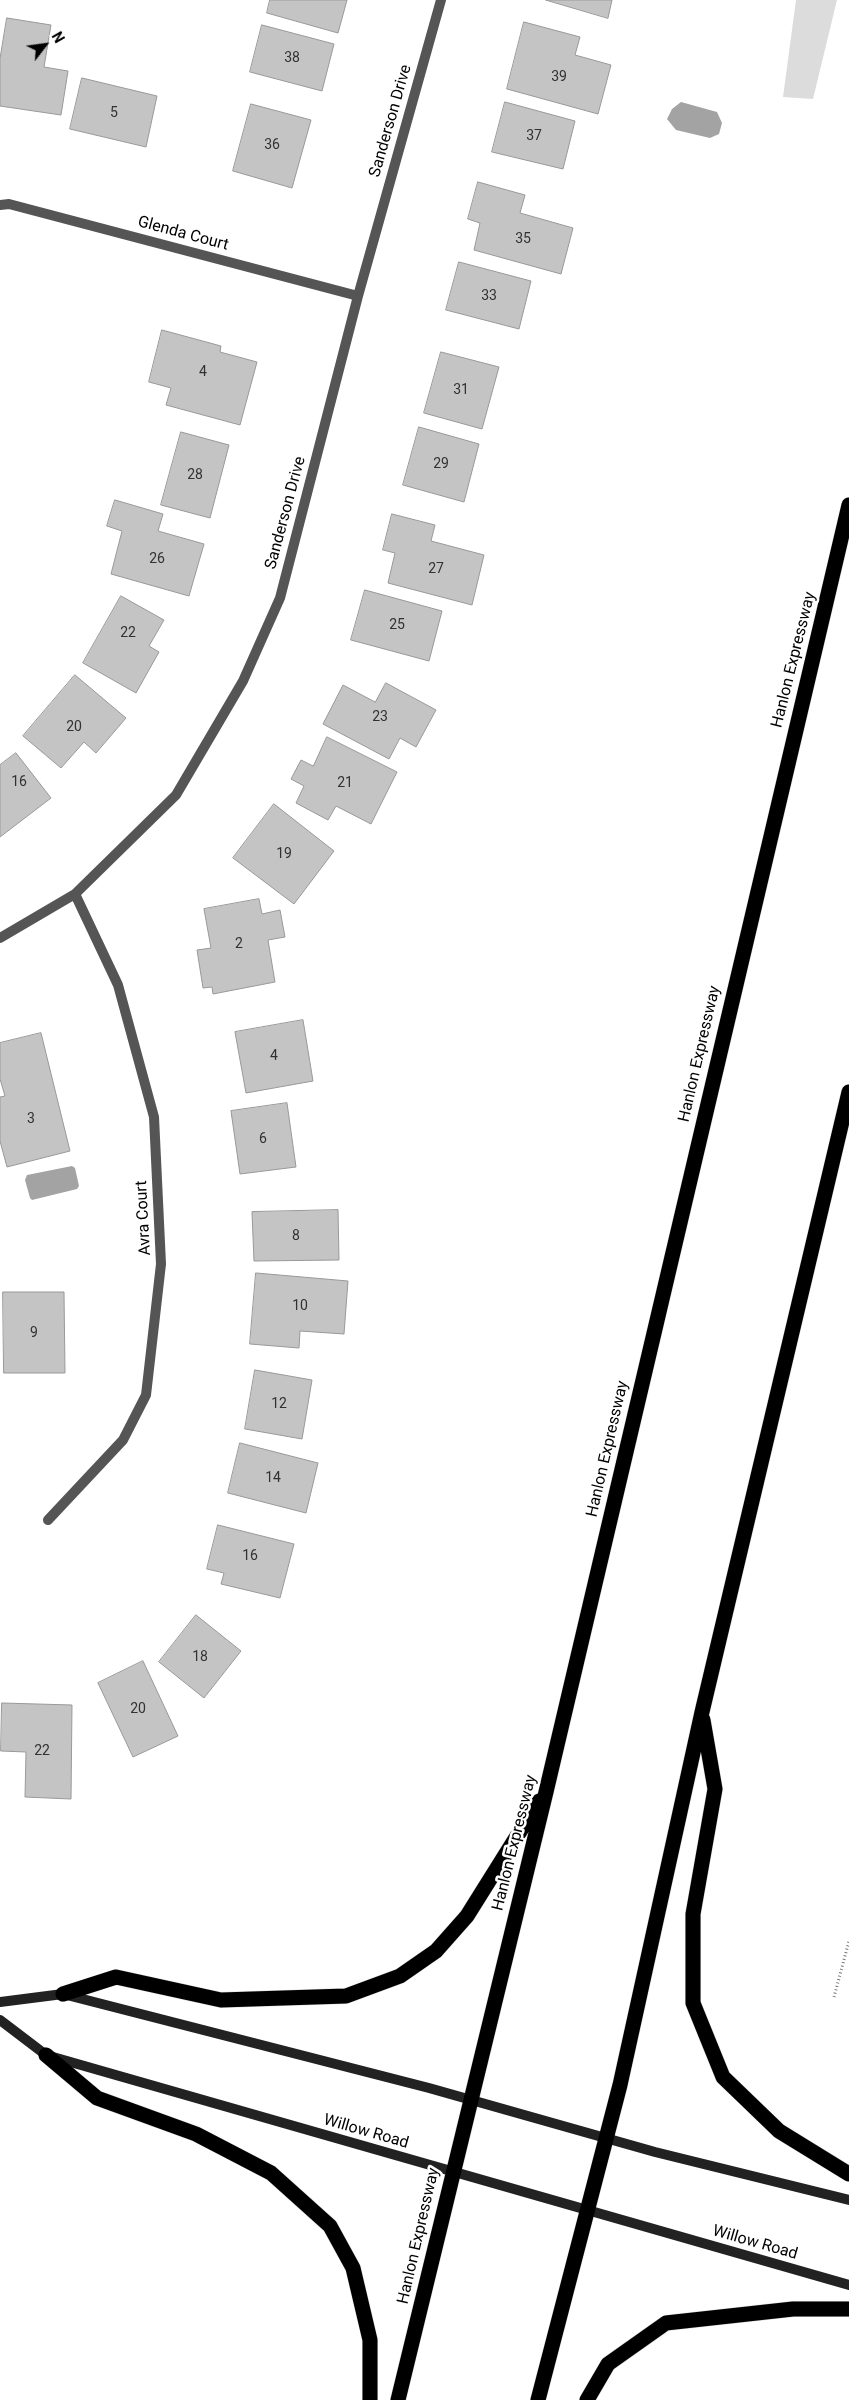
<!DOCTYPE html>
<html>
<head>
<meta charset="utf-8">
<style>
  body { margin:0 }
  #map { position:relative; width:849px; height:2400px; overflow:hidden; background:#fff; font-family:Roboto,sans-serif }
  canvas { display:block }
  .north { position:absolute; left:20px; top:20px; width:50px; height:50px; -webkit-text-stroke:4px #fff; paint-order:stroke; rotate:60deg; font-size:14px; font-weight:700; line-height:20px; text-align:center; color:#000 }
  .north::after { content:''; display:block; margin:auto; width:18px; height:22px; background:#000; clip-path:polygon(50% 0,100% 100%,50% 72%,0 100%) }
</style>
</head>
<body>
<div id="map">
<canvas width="849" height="2400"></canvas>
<div class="north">N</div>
</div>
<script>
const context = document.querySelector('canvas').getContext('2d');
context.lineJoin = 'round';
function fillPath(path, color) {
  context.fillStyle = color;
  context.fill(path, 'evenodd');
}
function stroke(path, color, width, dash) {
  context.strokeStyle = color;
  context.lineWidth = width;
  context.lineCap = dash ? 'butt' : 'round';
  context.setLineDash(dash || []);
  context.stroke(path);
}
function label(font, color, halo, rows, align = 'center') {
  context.font = font + ' Roboto,sans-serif';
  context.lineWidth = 5;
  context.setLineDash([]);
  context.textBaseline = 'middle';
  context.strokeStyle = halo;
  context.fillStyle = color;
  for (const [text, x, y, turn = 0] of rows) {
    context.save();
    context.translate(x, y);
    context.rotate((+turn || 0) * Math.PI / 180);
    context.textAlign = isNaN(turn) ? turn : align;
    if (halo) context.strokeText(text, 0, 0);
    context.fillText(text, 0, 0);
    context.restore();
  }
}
fillPath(new Path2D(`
  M796 0H837L813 99 783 97Z`), '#dcdcdc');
fillPath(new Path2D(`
  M681 102 717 112 722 123 719 134 710 138 676 130 667 119 672 109Z
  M72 1166 75 1168 79 1186 77 1189 32 1200 30 1198 25 1180 27 1175Z`), '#a3a3a3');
const building = new Path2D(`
  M270 0H347L338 33 267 13Z
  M546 0H612L608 18Z
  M7 18 51 25 44 67 68 71 61 115 0 106V59Z
  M524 22 580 37 575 55 611 65 598 114 507 89Z
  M262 25 334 44 322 91 250 72Z
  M82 78 157 96 146 147 70 129Z
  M505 102 575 121 563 169 492 152Z
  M251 104 311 120 292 188 233 171Z
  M478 182 525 195 520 213 573 228 561 274 474 250 480 223 468 219Z
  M459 262 531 281 519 329 446 310Z
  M162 330 221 346 220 352 257 362 240 425 166 405 171 388 149 382Z
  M441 352 499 367 482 429 424 413Z
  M419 427 479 444 464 502 403 485Z
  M181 432 229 445 210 518 161 505Z
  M115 500 163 514 158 531 204 544 189 596 111 574 122 531 107 526Z
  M392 514 435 525 431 541 484 555 472 605 388 583 395 553 383 550Z
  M365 590 442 611 429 661 351 640Z
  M121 596 164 620 149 646 159 652 136 693 83 663Z
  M75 675 126 718 96 753 84 742 61 768 23 736Z
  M386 683 436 710 416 747 400 738 389 759 323 724 343 685 375 702Z
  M327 737 397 772 371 824 336 806 328 820 296 803 304 786 291 779 301 760 313 766Z
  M16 753 51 798 0 837V765Z
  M274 804 334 851 294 904 233 858Z
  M259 899 262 914 280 910 285 937 268 940 275 982 213 994 212 987 203 988 197 950 211 948 204 909Z
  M303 1020 313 1081 246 1093 235 1032Z
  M41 1033 70 1151 7 1167 0 1141V1097L5 1096 0 1079V1043Z
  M287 1103 296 1167 240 1174 231 1111Z
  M338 1210 339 1260 254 1261 252 1212Z
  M256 1273 348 1281 344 1334 300 1331 299 1348 250 1344Z
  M3 1292H64L65 1373H4Z
  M255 1370 312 1380 302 1439 245 1429Z
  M240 1443 318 1463 306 1513 228 1493Z
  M218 1525 294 1544 280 1598 221 1584 224 1573 207 1569Z
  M196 1615 241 1651 204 1698 159 1662Z
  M143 1661 178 1736 133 1757 98 1683Z
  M2 1703 72 1705 71 1799 25 1797 26 1752 1 1751Z`);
fillPath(building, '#c4c4c4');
stroke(building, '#999', 1);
const highway = new Path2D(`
  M703 1720 715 1789 693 1914V2003L723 2077 779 2131 849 2174
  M63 1994 116 1977 221 2000 346 1996 400 1976 436 1951 467 1916 539 1801
  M46 2055 97 2098 196 2134 271 2173 330 2226 353 2268 370 2340V2400
  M398 2400 546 1792 849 505
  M538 2400 620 2085 702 1712 849 1092
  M587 2400 608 2364 666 2323 793 2309H849`);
stroke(highway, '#dbdbdb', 16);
stroke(new Path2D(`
  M834 1997 849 1941`), '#777', 3, [1, 2.5]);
stroke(new Path2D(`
  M0 205 9 204 358 296
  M0 938 75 894 176 795 243 681 280 598 358 296 441 0
  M48 1520 123 1440 146 1395 161 1264 154 1117 118 985 75 894`), '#555', 10);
stroke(new Path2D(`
  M0 2002 63 1994 429 2088 655 2152 849 2200
  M0 2020 46 2055 849 2285`), '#222', 10);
stroke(highway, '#000', 15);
label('14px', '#313131', null, [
  ["38",292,58],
  ["39",559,77],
  ["5",114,113],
  ["37",534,136],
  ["36",272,145],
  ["35",523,239],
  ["33",489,296],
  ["4",203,372],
  ["31",461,390],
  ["29",441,464],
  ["28",195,475],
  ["26",157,559],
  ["27",436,569],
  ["25",397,625],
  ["22",128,633],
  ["23",380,717],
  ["20",74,727],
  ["16",19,782],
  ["21",345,783],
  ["19",284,854],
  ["2",239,944],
  ["4",274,1056],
  ["3",31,1119],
  ["6",263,1139],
  ["8",296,1236],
  ["10",300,1306],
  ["9",34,1333],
  ["12",279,1404],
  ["14",273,1478],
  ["16",250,1556],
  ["18",200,1657],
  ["20",138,1709],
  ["22",42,1751]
]);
label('16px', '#000', '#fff', [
  ["Sanderson Drive",391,121,-74],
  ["Glenda Court",183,234,15],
  ["Sanderson Drive",286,513,-75],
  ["Hanlon Expressway",794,660,-76],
  ["Hanlon Expressway",700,1054,-77],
  ["Avra Court",144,1218,-93],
  ["Hanlon Expressway",608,1449,-77],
  ["Hanlon Expressway",515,1843,-76],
  ["Willow Road",366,2132,16],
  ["Hanlon Expressway",419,2236,-77],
  ["Willow Road",755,2243,16]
]);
</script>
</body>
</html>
